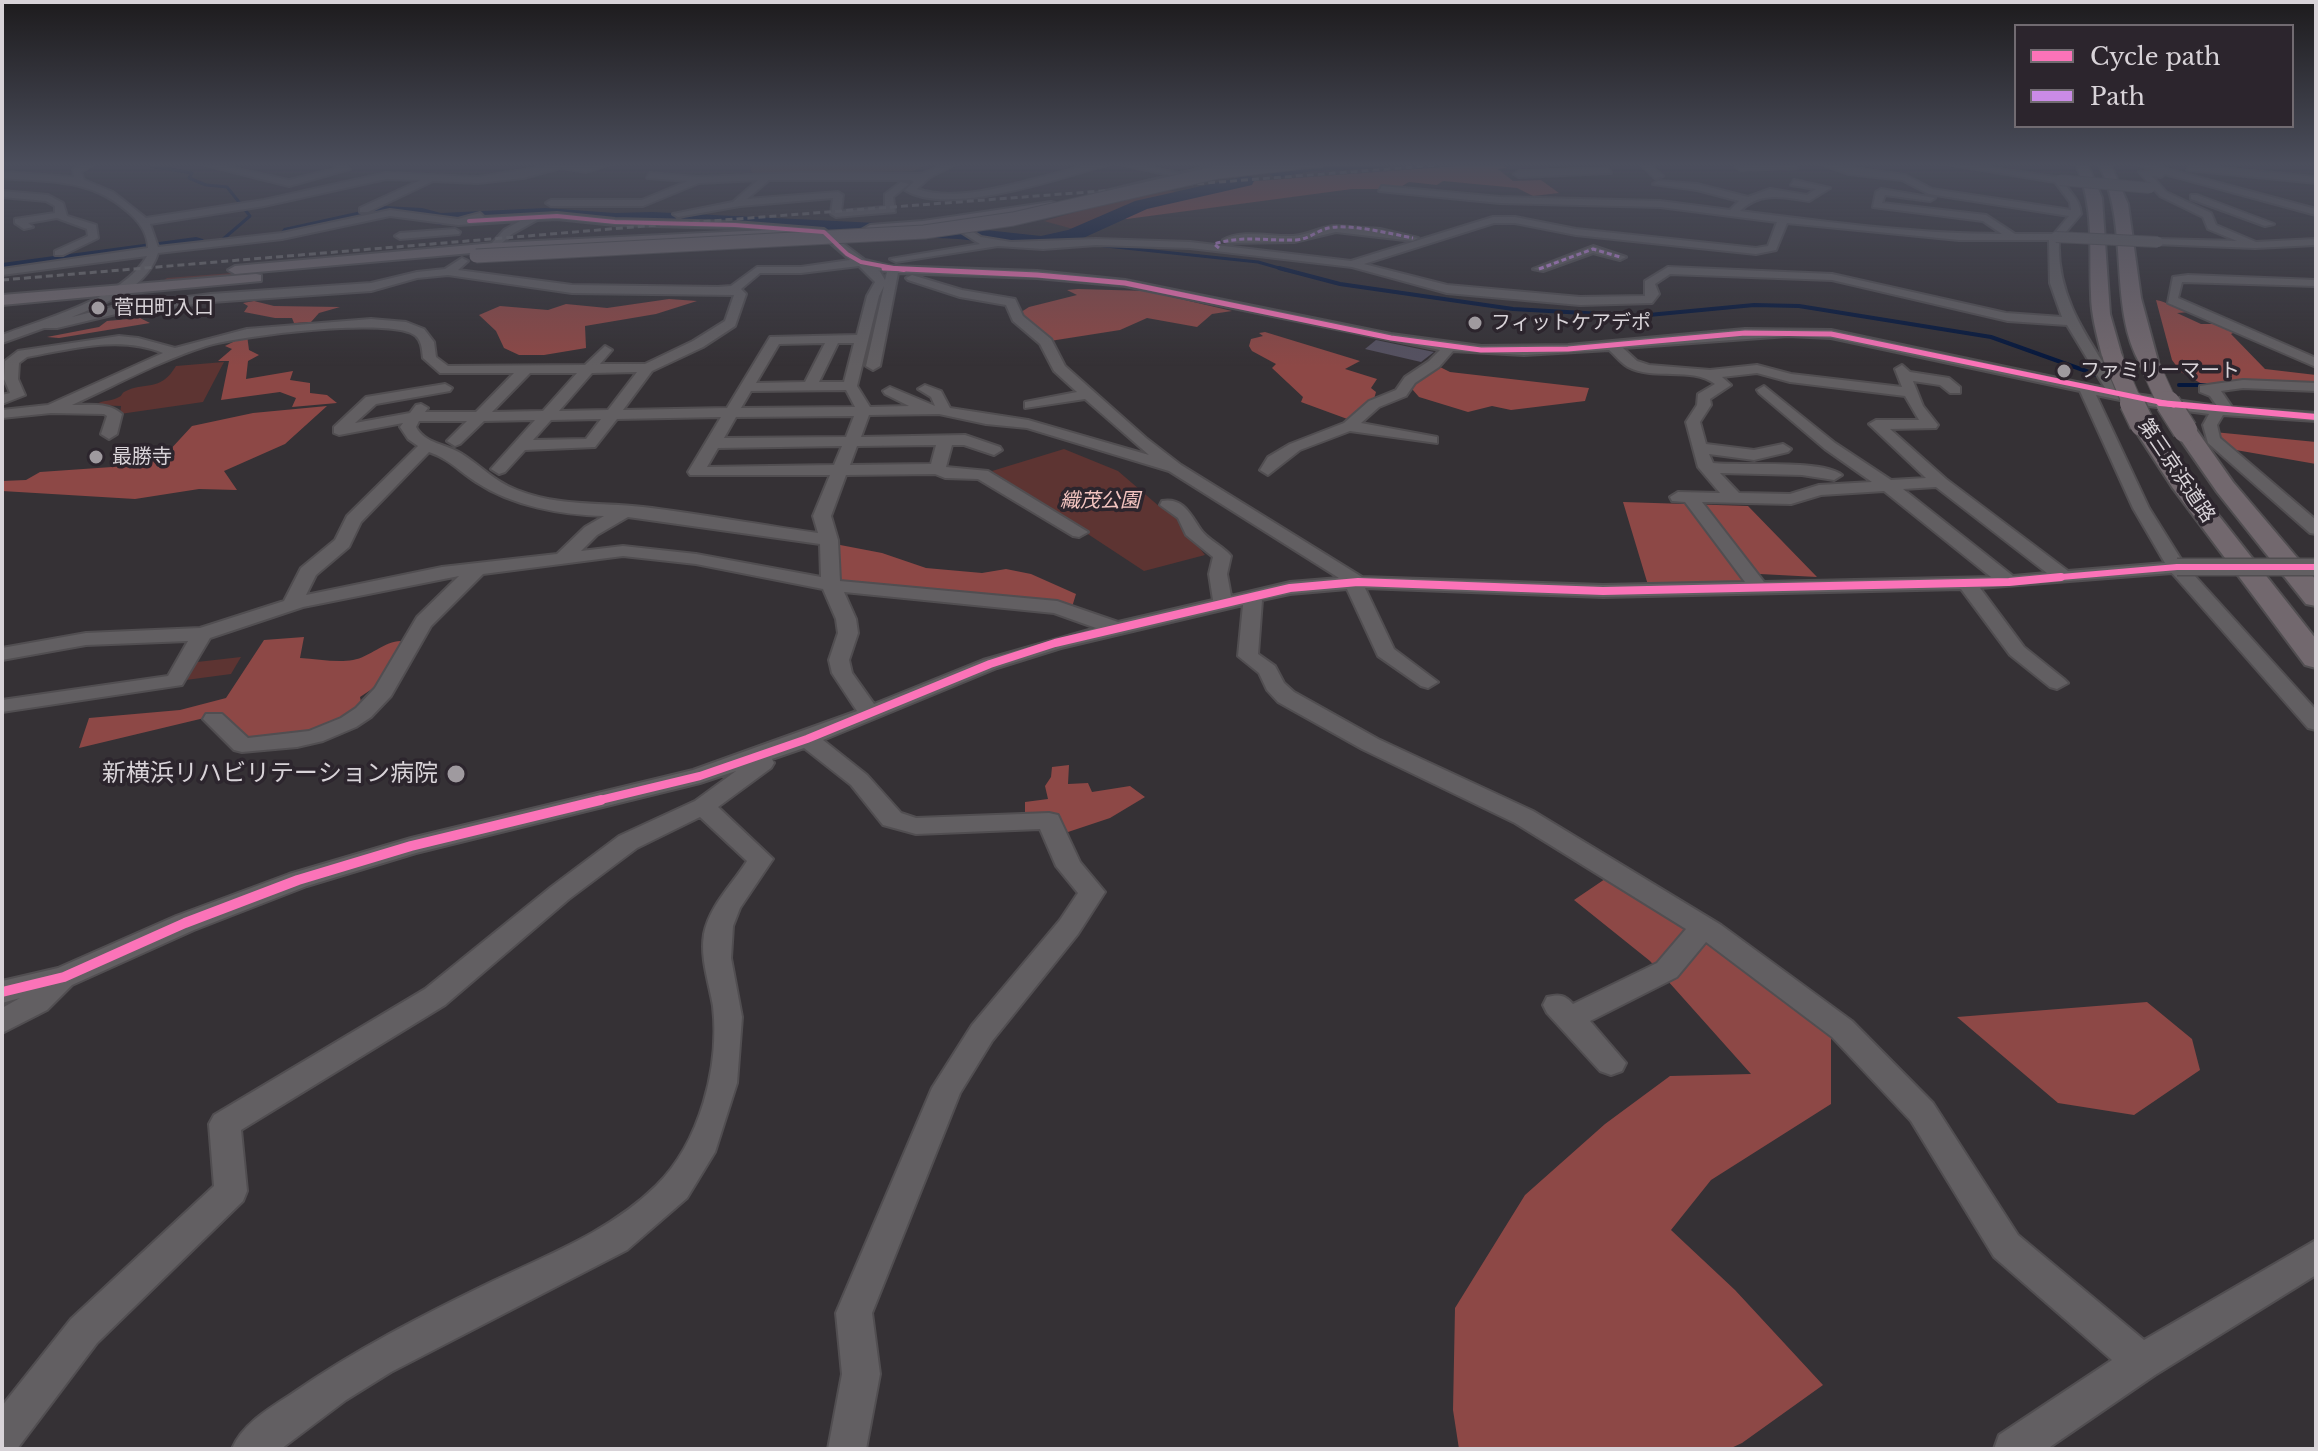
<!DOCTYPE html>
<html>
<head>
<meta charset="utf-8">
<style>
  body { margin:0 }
  #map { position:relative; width:2318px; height:1451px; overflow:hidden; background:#353135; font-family:"Libre Baskerville",serif }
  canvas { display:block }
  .frame { position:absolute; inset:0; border:4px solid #d8d3d8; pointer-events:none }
  .legend { position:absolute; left:2014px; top:24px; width:280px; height:104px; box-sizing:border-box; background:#2c252d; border:2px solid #716b71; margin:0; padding:10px 14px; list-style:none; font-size:24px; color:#d8d3d8 }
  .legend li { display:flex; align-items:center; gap:16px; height:40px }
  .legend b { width:40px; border:2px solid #716b71 }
</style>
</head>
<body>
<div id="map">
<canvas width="2318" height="1451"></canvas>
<div class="frame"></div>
<ul class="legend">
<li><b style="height:10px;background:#fb73b8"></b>Cycle path</li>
<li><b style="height:10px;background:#ca8be6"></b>Path</li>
</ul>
</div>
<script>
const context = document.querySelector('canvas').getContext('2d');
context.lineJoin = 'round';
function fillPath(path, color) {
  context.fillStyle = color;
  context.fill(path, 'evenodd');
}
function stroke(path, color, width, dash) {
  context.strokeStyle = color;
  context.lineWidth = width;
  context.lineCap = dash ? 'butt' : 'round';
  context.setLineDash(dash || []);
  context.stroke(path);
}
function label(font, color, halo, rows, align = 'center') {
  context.font = font + ' "Libre Baskerville","Noto Sans JP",serif';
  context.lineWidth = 7;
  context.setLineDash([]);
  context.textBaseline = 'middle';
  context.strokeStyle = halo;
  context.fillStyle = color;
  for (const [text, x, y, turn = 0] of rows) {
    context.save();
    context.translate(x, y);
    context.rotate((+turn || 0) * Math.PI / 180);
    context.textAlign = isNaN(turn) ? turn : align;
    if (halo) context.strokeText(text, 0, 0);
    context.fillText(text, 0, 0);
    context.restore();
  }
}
fillPath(new Path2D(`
  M749 163H932L913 171 753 175Z
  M1160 188 1181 193 1128 205 1073 229 1044 221Z
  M443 257 163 281 167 278Z
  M224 362 203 402 120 414 121 406 95 405C103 399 111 402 119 397 122 396 122 393 124 392 144 381 160 393 176 366Z
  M1064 449 1118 471 1160 507 1182 520 1183 527 1205 555 1144 571 992 471Z
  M241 657 231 674 186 680 197 662Z`), '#5d3432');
fillPath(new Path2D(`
  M1495 163 1508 168 1498 169 1513 181 1541 180 1559 193 1533 196 1517 188 1443 181 1437 185 1409 182 1397 189H1352L1127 219 1116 217 1162 201 1243 182Z
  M1078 289 1146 291 1232 311 1212 314 1197 327 1147 318 1120 330 1050 341 1018 314 1029 307 1077 295 1067 290Z
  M669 299 697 301 656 314 585 326 586 348 544 355H519L504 348 496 331 479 315 500 306 548 310 566 304 607 308Z
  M2156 300C2169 302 2176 310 2190 312L2177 313 2201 324H2217L2235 332 2231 334 2265 369 2316 375V386L2202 384 2181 372 2172 360Z
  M254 301 274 306 340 307 319 313 311 322 294 323 292 318H275L244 312 248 306 243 303Z
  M140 318 150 323 59 338 47 337 99 327 107 321Z
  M1265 332 1360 361 1345 369 1377 379 1371 388 1376 392 1374 399 1350 420 1301 402 1303 397 1272 368 1276 364 1252 351 1249 346 1251 339 1263 336 1259 333Z
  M247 335 249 350 259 355 248 361 246 379 293 371 290 380 310 383V393L327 395 337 403 292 407 296 398 280 392 221 400 229 361H218L232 349 225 346Z
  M1438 366 1450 372 1589 388 1585 401 1511 410 1492 406 1468 412 1419 397 1412 389 1419 378Z
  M327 406 285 444 224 471 237 490 199 489 135 499 2 491V481L26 480 40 472 112 467 168 452 192 426 253 413Z
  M2214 432 2316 442V464L2230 449Z
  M1623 502 1748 506 1817 577 1760 574 1746 582 1648 585Z
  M835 544 882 553 926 568 982 573 1006 569 1031 574 1076 594 1072 607 836 582Z
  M304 637 300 658C317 659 337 663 353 660 370 657 386 640 402 641L375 687 360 697 362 706 329 729 248 741 232 730 221 714 79 748 89 718 180 710 226 698 264 640Z
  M1069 765 1068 784 1088 783 1092 792 1130 786 1145 797 1110 818 1065 833 1025 818V802L1048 799 1045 786 1051 777 1052 767Z
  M1605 879 1684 924 1831 1032V1104L1711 1180 1671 1230 1735 1290 1823 1385 1742 1443 1729 1449H1459L1453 1410 1455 1308 1525 1195 1605 1124 1670 1076 1751 1074 1650 961 1574 900Z
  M2147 1002 2192 1039 2200 1070 2134 1115 2058 1103 1957 1017Z`), '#8d4846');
stroke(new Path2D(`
  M152 163 151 166 192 173 189 178 206 185 227 187 250 216 222 240
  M1087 244 1258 262 1286 270`), '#05173c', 3);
stroke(new Path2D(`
  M1279 268 1340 284 1513 309 1638 316 1754 305 1799 306 1991 337 2100 376
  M2179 385H2210`), '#05173c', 4);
fillPath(new Path2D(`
  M1304 163H1389L1381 168 1311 171 1276 178 1268 173 1270 169Z
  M1246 176 1252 177 1254 181 1252 185 1147 209 1081 239 1041 248 958 239 652 224 615 225 545 218 440 225 420 219 384 217 291 238 281 232 284 228 384 206 422 208 441 213 545 208 615 213 652 212 958 227 1041 236 1068 230 1135 201Z
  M196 237 203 239 206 243 203 247 2 275V263Z`), '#05173c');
fillPath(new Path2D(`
  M1376 340 1434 352 1421 362 1365 349Z`), '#555160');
const minor = new Path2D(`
  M86 163H96L81 172 84 180 113 192 146 218 264 200 386 173 478 177 548 166 543 163 586 166 614 163 586 172 561 168 523 178 478 183 433 181 368 212H360V208L421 180 386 179 264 206 150 224 158 247 282 233 390 210 458 219 480 213 484 217 557 213 615 219 735 222 824 229 865 260 890 266 1037 271 1125 280 1391 334 1481 346 1568 345 1745 329 1831 330 2105 388 2067 325 2008 321 1832 280 1670 274 1655 284 1659 294 1652 303 1580 305 1447 293 1352 267 1190 248 1096 245 1043 249 998 246 896 262 890 259 980 244 947 223V219L951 218 981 237 1011 242 1096 239 1190 242 1351 261 1493 217H1515L1576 229 1756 248 1768 246 1777 222 1660 207 1500 203 1379 191 1382 186 1500 197 1660 201 1730 210 1739 201 1697 190 1653 184 1658 181 1697 184 1748 197 1770 189 1807 195 1816 189 1791 185 1794 180 1830 188 1809 201C1784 197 1760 191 1740 211 1827 222 1914 234 2002 234L1983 221 1873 207 1876 192 1881 189 1935 198 1930 201 1885 195 1882 203 1986 215 2015 234H2054L2069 216 1929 194 1902 180 1849 174 1818 163 1905 175 1932 189 2071 210 2070 202 2055 182 1939 163H1958L2063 178C2067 193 2079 195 2081 214L2059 240C2056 301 2092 343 2122 392L2217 406 2210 396 2200 392V386L2243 380 2316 383V391L2243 388 2221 391 2232 407 2316 413V421L2223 415 2217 425 2220 438 2316 520V534L2310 533 2208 443 2203 425 2209 414 2149 406 2096 395 2149 508 2184 564 2316 710V730L2308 728 2172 573 1980 588 2024 647 2064 679 2068 683 2057 689 2050 687 2010 655 1961 589 1603 597 1365 588 1394 649 1438 682 1428 688 1421 686 1378 656 1347 589 1290 594 1262 600 1258 654 1275 666 1284 683 1294 692 1378 739 1533 811 1721 925 1852 1021 1933 1103 2018 1235 2144 1340 2316 1240V1275L2155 1375 2047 1449H1994L1999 1435 2112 1360 1994 1257 1911 1121 1832 1037 1706 942 1677 977 1590 1021 1626 1063 1622 1071 1611 1075 1600 1071 1547 1013 1543 1005 1547 997C1559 994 1565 995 1573 1004L1657 963 1686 929 1515 823 1362 749 1278 702 1267 690 1259 673 1238 656 1243 605 1061 648 997 668 823 740 867 775 901 813 916 818 1049 813 1058 815 1080 862 1105 892 1078 934 992 1041 960 1093 872 1313 880 1374 866 1449H828L842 1374 836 1313 932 1088 972 1025 1060 920 1078 893 1056 866 1040 829 916 834 883 825 851 785 804 748 772 759 774 763 771 768 718 807 773 859 740 908 733 926 731 958 742 1017 737 1083 715 1152 687 1198 627 1250 391 1372 346 1400 281 1449H232C242 1424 271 1407 293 1393 355 1350 421 1316 489 1283 547 1255 609 1232 656 1186 700 1143 720 1066 713 1006 709 982 700 958 704 934 710 905 732 885 747 861L700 817 637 848 569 899 445 1005 241 1130 247 1191 243 1201 97 1343 17 1449H2V1406L71 1319 214 1186 209 1124 214 1115 425 989 551 887 619 836 695 801 736 771 700 783 416 853 307 886 194 930 72 985 47 1010 2 1033V1008L20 998 2 1003V981L58 968 176 916 289 874 411 838 693 770 857 711 832 673 829 660 838 633 836 619 823 589 696 564 623 556 483 574 431 626 391 696 371 717 356 727 323 741 297 747 242 752 234 750 203 719 206 714H222L248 738 309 731 341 718 356 708 375 688 417 617 459 576 303 607 210 638 182 685 2 712V700L168 676 188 641 86 645 2 660V648L86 633 200 628 284 601 301 568 335 540 347 516 418 446 408 439 400 427 403 423 339 435 334 433V427L366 397 445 384 452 388 450 391 376 404 355 423 410 413 416 405 421 404 428 408 425 412H476L514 373H440L423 358C422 350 422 342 416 336 393 316 237 336 206 346 159 361 116 385 72 405 89 405 109 402 122 414L117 434 109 439 101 434 107 416 104 414 51 413 2 418V410L48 405 163 353C120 335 71 349 27 357L19 363 18 379 25 395 2 404V395L10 393 4 379 5 361 18 351 119 336 138 338 175 348 247 329 371 319 406 322 424 329 434 342 436 357 448 366 585 365 605 346 612 350 600 364H645L693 341 725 321 734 295 572 293 448 275 417 278 371 291 211 302 116 314 57 328H44L2 343V335C46 318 124 298 147 256L2 275V269L148 248C148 233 138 220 127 211 90 178 48 182 2 178V172L74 177 73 169ZM390 216 458 225 520 221 504 230 490 245V249L494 250 512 234 537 220 557 219 615 225 735 228 821 235 850 260 801 267H757L731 286 718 287 572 285 458 270 468 261 462 258 445 269 417 272 371 283 211 294 116 306 72 317C103 304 147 289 158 253L282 239ZM1494 223H1515L1576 235 1756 254 1776 250 1787 223 1959 240H2049L2050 283 2062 317 2006 313 1832 274 1668 267 1645 281V296L1580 297 1447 285 1364 264ZM859 266 875 282 867 296 857 335 770 337 727 408 623 410 652 371 703 347 735 326 746 294 741 289 760 273H801ZM878 270 887 272 885 280 879 270ZM898 273 1037 278 1125 286 1440 350 1429 361 1405 377 1396 390 1369 401 1344 423 1290 444 1268 457 1260 470 1268 475 1300 450 1350 431 1437 443V437L1361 423 1379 407 1406 396 1415 383 1439 367 1453 351 1524 355 1609 350C1615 355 1621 363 1628 367 1654 381 1692 366 1715 384L1698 394 1697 405 1686 422 1698 467 1720 493 1678 492 1670 497 1672 501 1685 502 1745 582 1603 585 1362 577 1181 465 1146 438 1065 366 1051 339 1023 316 1015 299 962 290 912 275 906 278 908 280 960 297 1006 305 1013 321 1040 344 1054 371 1077 392 1025 402V408L1085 399 1149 455 1028 420 950 408 941 391 925 385 918 389 931 397 935 406 890 387 883 391 885 394 909 406 870 407 857 386 879 296 884 286 866 366 873 370 880 366ZM1788 336 1831 338 2080 391 2133 508 2165 563 2068 571 1946 479 1890 429 1936 428 1938 425 1923 406 1913 381 1940 385 1950 393H1960V387L1949 378 1910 372 1902 365 1895 369 1902 387 1791 374 1757 365 1710 370 1649 365 1637 361 1623 348ZM825 343 805 382 756 383 779 344ZM838 343H854L844 382H819ZM637 372 608 410 559 411 592 373ZM530 373H577L543 411 492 412ZM1757 373 1790 382 1905 396 1919 420H1876L1869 424 1926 478 1891 480 1835 443 1764 386 1757 390 1759 393 1825 449 1872 482 1819 485 1790 494 1739 493 1720 473 1802 475 1834 480 1842 475C1823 459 1742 466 1713 463L1709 454 1754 460 1788 452 1791 449 1783 444 1754 450 1706 444 1700 422 1711 405 1710 399 1731 385 1722 377ZM846 390 855 407 741 408 751 391ZM939 414 986 424 1027 428 1169 471 1339 578 1290 582 1231 596 1227 574 1231 556C1223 546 1208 540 1201 530 1191 516 1184 497 1162 501L1160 505 1178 518 1186 535 1213 557 1209 574 1213 600 1118 622 1057 601 840 581 838 540 831 516 846 475 935 474 945 478 978 479 1073 536 1079 537 1088 532 988 471 946 467 952 445H964L994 455 1002 450 1000 447 965 435 861 437 869 415ZM854 416 846 437 724 438 736 417ZM721 417 688 472 690 475H830L813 516 818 533C760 525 702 514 643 507 599 502 561 507 517 490 495 482 481 466 462 454 447 444 425 444 416 427L419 421H467L447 441 455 446 460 444 484 421 535 420 491 469 499 474 505 472 525 450 595 447 617 419ZM601 419 586 439 533 440 551 420ZM936 445 931 464 850 465 857 446ZM842 446 834 465 707 467 718 448ZM429 452C449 459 459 471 476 482 512 506 562 515 604 516L585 527 557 554 442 567 306 595 316 575 349 547 361 522ZM1936 487 2047 573 2013 576 1903 489ZM1884 491 1991 577 1764 582 1702 502 1791 504 1821 495ZM628 517 820 544 821 577 696 554 623 546 581 551 597 535ZM844 592 1054 613 1096 628 983 660 874 704 852 673 849 660 858 633 856 619Z
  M197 163H211L289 180 338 168 332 163H341L350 169 289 186Z
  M948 163H958L930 177 917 189C960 203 1016 183 1058 173 1077 168 1093 161 1112 163 1106 167 1097 167 1089 170 1046 183 944 215 905 190L914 182 911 180H769L747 199 838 192 843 195 841 211 885 207V194L901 182 909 184 893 197 895 212 836 217 831 214 833 198 740 206 678 217 673 214 733 202 758 180 699 183 643 206H551L546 203 551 200H642L688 181 647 178 650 173 697 177 799 173 921 174Z
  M1114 163H1130L1183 174 1178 177Z
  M1639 163H1648L1663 176 1655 178Z
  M1793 163 1797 168 1740 170 1736 167Z
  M2133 163H2145L2316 209V215L2165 174 2161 177 2152 176 2166 192 2211 213 2216 225 2256 242 2316 239V245L2255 248 2154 244V240L2158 239 2237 241 2208 229 2203 217 2160 196 2139 172 2154 170Z
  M2190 165 2316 177V183L2187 170Z
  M1608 168 1611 173 1519 177 1514 174 1519 171Z
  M2 191 48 195 63 203 67 216 96 225 98 238 63 255H55V251L88 236 87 229 57 218 28 223 33 227 24 229 15 223V219L55 213V206L46 201 2 197Z
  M2191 195H2197L2274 224 2265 226 2191 199Z
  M1336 226 1380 229 1418 238 1413 241 1336 232 1294 242 1228 243 1223 240C1241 229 1272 237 1293 236 1309 235 1321 226 1336 226Z
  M455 229 460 232 459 234 400 239 395 236 400 233Z
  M1593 246 1626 257 1620 260 1593 253 1543 271 1533 269Z
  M2188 275 2316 280V286L2182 282 2178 298 2316 358V367L2168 303 2173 277Z`);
const major = new Path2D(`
  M1222 163H1248L1095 199 1089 195Z
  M1288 163H1327L1321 166 1265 171 1259 168Z
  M1051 202 1055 203V209L923 229 870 233 863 229 870 225 923 221Z
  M809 228 814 229V235L494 251 235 274 228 270 235 266 494 243Z
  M256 274 261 275V281L2 305V295Z`);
const highway = new Path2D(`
  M2075 163H2087L2102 198 2110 314 2122 356 2112 362 2102 356C2097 335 2091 315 2091 294 2089 248 2095 206 2075 163Z
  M2098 163H2110L2128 204 2141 298 2158 361 2155 365H2141C2107 308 2131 225 2098 163Z
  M2142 417 2150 419 2189 478 2316 639V668L2305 665 2172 487 2131 424Z
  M2185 423 2193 425 2233 482 2316 580V606L2306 604 2217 492 2174 430Z`);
stroke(minor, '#514e51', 4);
stroke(major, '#514e51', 4);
stroke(highway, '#514e51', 4);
fillPath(minor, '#625f62');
fillPath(major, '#70686d');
fillPath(highway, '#72686e');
stroke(new Path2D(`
  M2 280 658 225 1467 163`), '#6d6b6d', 3, [7, 4]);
const minorBridgeFar1 = new Path2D(`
  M2060 180 2150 188
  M2056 237 2158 242`);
const minorBridge = new Path2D(`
  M2177 567H2316`);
const majorBridge = new Path2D(`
  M476 256 924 232 1013 219 1218 172 1295 163`);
const highwayBridgeFar1 = new Path2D(`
  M2112 356 2133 405
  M2148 361 2168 405`);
const highwayBridge = new Path2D(`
  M2132 403 2142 424
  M2168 403 2185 430`);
stroke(minorBridgeFar1, '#514e51', 12, []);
stroke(minorBridge, '#514e51', 19, []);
stroke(majorBridge, '#514e51', 15, []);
stroke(highwayBridgeFar1, '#514e51', 21, []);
stroke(highwayBridge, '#514e51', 27, []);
stroke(minorBridgeFar1, '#625f62', 10);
stroke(minorBridge, '#625f62', 16);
stroke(majorBridge, '#70686d', 13);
stroke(highwayBridgeFar1, '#72686e', 19);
stroke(highwayBridge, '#72686e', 24);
stroke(new Path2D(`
  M1219 248 1214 244C1245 235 1265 241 1296 240 1308 239 1314 233 1325 229 1344 222 1392 234 1413 238
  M1539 269 1593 249 1620 257`), '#ca8be6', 3, [5, 3]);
stroke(new Path2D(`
  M469 221 557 216 615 222 735 225 824 232 847 254 861 262 904 270`), '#fb73b8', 4);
stroke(new Path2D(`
  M884 268 1037 275 1125 283 1391 338 1481 350 1568 349 1745 333 1831 334 2174 405`), '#fb73b8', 5);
stroke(new Path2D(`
  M2160 403 2316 417
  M2038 579 2177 567H2316`), '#fb73b8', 6);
stroke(new Path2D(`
  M592 802 700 776 807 739 990 664 1055 643 1290 588 1358 582 1603 591 2009 582 2061 577`), '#fb73b8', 8);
stroke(new Path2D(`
  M2 992 64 977 185 923 298 880 411 846 601 800`), '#fb73b8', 10);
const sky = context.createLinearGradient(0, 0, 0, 366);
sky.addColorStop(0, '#1d1b1d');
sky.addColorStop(0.45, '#4b4e5c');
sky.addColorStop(1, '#4b4e5c00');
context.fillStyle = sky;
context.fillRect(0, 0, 2318, 366);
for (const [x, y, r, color] of [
  [98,308,8,"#9f9a9f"],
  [1475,323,8,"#9f9a9f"],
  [2064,371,8,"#9f9a9f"],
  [96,457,8,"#9f9a9f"],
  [456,774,10,"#9f9a9f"]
]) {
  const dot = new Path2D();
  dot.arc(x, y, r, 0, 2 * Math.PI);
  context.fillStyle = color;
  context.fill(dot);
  stroke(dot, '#2c252d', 3);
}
label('20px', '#d8d3d8', '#2c252d', [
  ["菅田町入口",114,308],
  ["フィットケアデポ",1491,323],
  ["ファミリーマート",2080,371],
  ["最勝寺",112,457]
], 'left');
label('20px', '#d8d3d8', '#2c252d', [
  ["第三京浜道路",2176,471,56]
]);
label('italic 20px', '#f4c5c1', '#2c252d', [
  ["織茂公園",1100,501]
]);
label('24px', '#d8d3d8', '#2c252d', [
  ["新横浜リハビリテーション病院",438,774]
], 'right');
</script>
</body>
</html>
